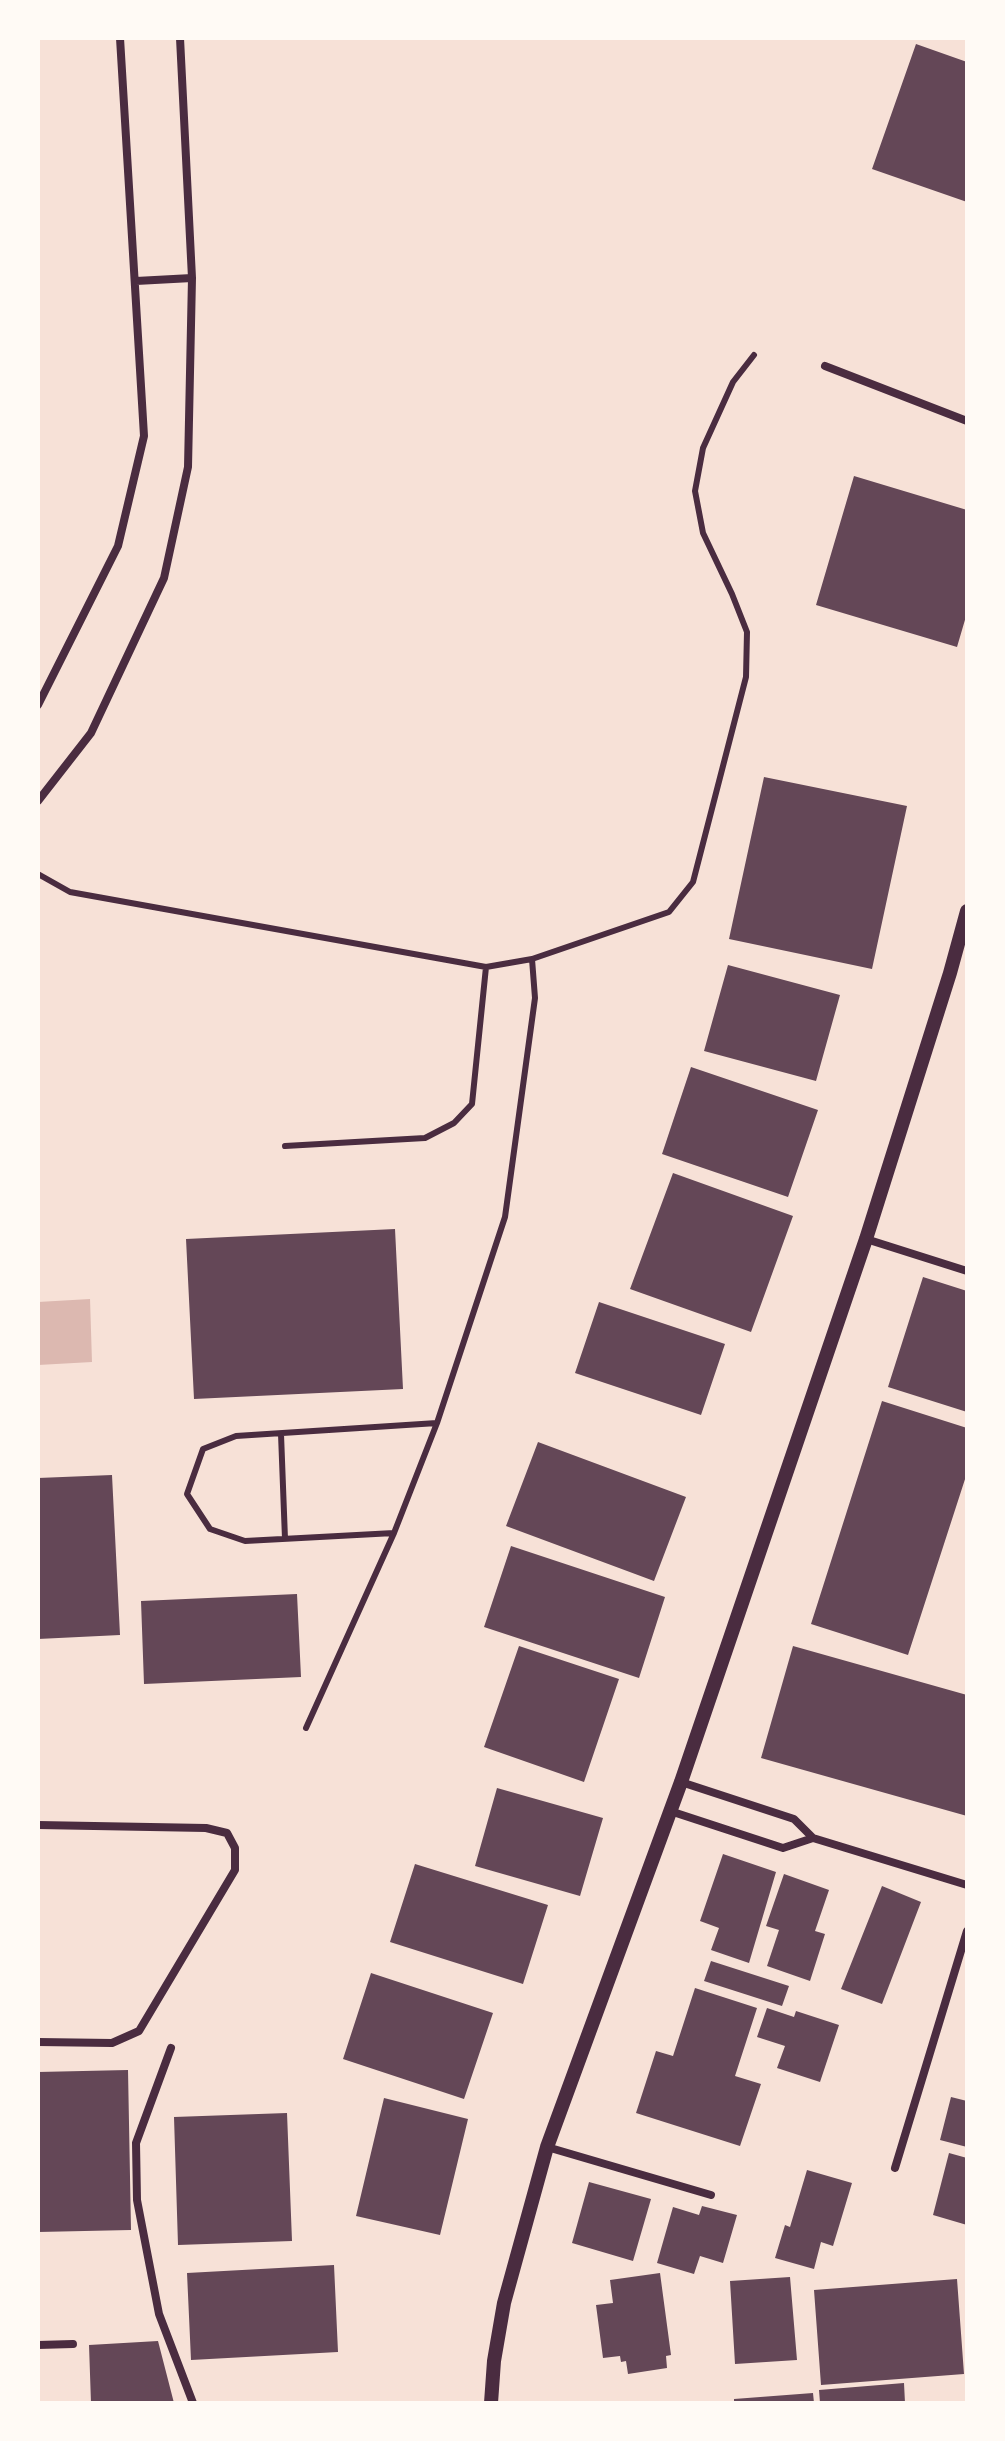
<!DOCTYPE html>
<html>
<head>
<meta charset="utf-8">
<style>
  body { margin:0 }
  #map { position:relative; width:1005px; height:2441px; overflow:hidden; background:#f7e1d7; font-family:"Crimson Pro",serif }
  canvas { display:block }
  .frame { position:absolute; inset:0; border:40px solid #fffaf5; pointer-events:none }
</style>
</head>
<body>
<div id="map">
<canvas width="1005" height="2441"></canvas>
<div class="frame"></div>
</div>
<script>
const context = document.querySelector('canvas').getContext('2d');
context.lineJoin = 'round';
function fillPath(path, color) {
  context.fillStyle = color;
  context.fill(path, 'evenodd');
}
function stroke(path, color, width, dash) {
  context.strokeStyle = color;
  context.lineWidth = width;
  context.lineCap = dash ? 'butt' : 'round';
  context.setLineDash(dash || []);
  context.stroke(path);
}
fillPath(new Path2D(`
  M90 1299 92 1362 38 1365V1302Z`), '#dcb8b0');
fillPath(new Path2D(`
  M916 44 967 62V202L872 169Z
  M854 476 967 510V613L957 647 816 605Z
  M764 777 907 806 872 969 729 939Z
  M728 965 840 995 816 1081 704 1051Z
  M691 1067 818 1110 788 1197 662 1154Z
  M673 1173 793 1216 751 1332 630 1289Z
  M395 1229 403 1389 194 1399 186 1239Z
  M923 1277 967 1291V1412L888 1387Z
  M599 1302 725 1344 701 1415 575 1373Z
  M882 1401 967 1428V1473L908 1655 811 1624Z
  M538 1442 686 1497 654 1581 506 1526Z
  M112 1475 120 1635 38 1639V1478Z
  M511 1546 665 1597 639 1678 484 1627Z
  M297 1594 301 1677 144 1684 141 1601Z
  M519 1646 619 1679 584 1782 484 1747Z
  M793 1646 967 1695V1816L761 1758Z
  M497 1788 603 1818 580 1896 475 1866Z
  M723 1854 776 1872 749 1963 711 1950 719 1928 700 1921Z
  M415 1864 548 1905 523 1984 390 1942Z
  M784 1874 829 1890 815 1931 825 1934 810 1981 767 1966 779 1930 766 1926Z
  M882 1886 921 1902 882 2004 841 1989Z
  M711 1961 789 1986 782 2006 704 1981Z
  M371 1973 493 2013 464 2099 343 2059Z
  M695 1988 757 2008 735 2076 761 2084 740 2146 636 2113 656 2051 673 2056Z
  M767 2008 794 2017 796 2011 839 2025 820 2082 777 2068 785 2046 757 2037Z
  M128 2070 131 2230 38 2232V2072Z
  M951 2097 967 2101V2147L940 2140Z
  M384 2098 468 2119 440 2235 356 2216Z
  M287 2113 292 2241 178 2245 174 2117Z
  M949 2153 967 2158V2225L933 2215Z
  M807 2170 852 2183 833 2246 821 2242 814 2269 775 2258 785 2225 790 2227Z
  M589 2182 651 2199 633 2261 572 2243Z
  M702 2206 737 2215 723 2263 700 2256 694 2274 657 2263 673 2207 699 2215Z
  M334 2265 338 2352 191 2360 187 2273Z
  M660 2273 671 2355 666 2356 667 2368 628 2374 626 2361 621 2362 620 2356 603 2358 596 2305 613 2303 610 2280Z
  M790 2277 797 2360 735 2364 730 2281Z
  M957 2279 964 2374 821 2385 814 2290Z
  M158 2341 174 2403H91L89 2345Z
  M904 2383 905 2403H820L819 2390Z
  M813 2393 814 2403H734V2399Z`), '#644757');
stroke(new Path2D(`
  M38 874 70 892 486 967 532 959 669 912 693 882 746 677 747 632 732 594 703 533 695 491 703 448 733 382 754 355
  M285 1146 425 1138 454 1123 472 1104 486 967
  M281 1434 285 1539
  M394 1533 245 1541 210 1529 187 1494 203 1449 236 1436 437 1423
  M306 1728 394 1533 437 1423 505 1217 535 998 532 959`), '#4a2c40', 6);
stroke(new Path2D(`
  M136 281 192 278
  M825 366 967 421
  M38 705 118 546 144 436 120 38
  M38 801 91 733 164 578 188 467 192 278 180 38
  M866 1239 967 1271
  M681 1782 794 1819 813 1838 967 1885
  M670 1811 783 1848 813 1838
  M38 1825 206 1828 227 1833 235 1848V1870L139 2031 112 2043 38 2042
  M171 2048 136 2143 137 2200 159 2314 193 2403
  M547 2147 711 2195
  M895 2168 967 1931
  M38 2345 73 2344`), '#4a2c40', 8);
stroke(new Path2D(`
  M491 2403 494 2361 504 2303 547 2147 681 1782 866 1239 950 973 967 911`), '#4a2c40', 14);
</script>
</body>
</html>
